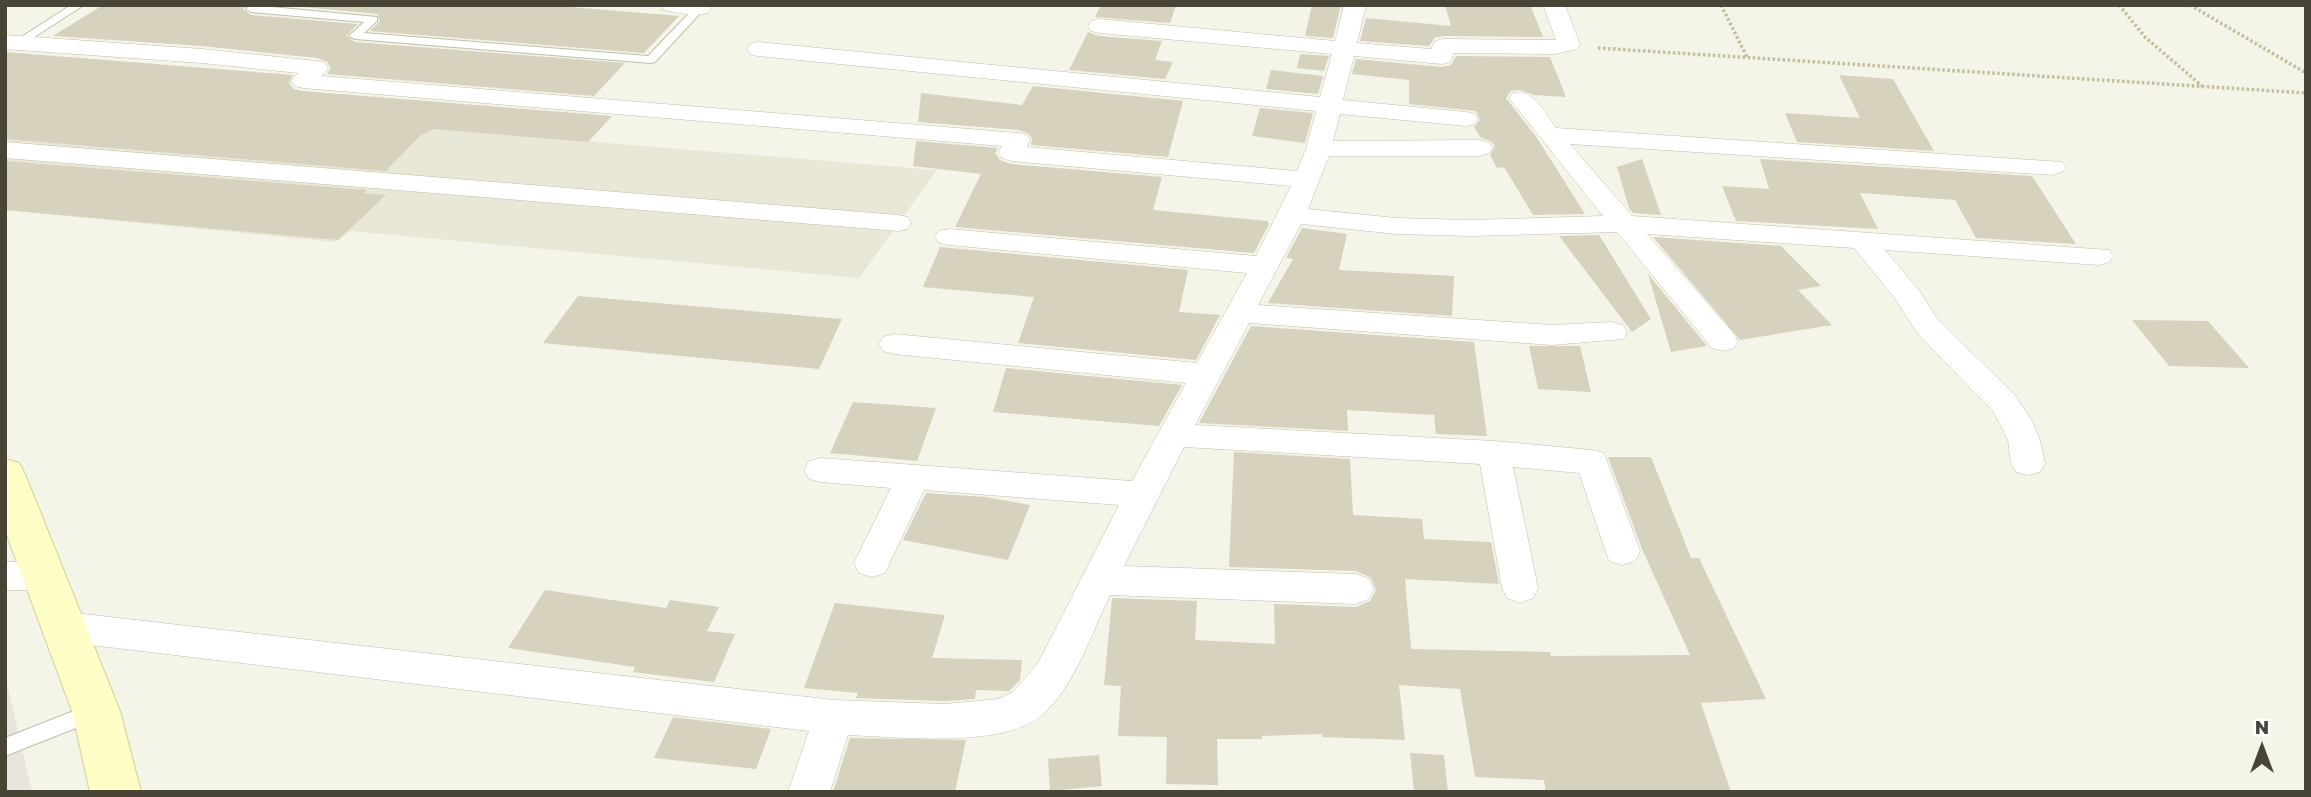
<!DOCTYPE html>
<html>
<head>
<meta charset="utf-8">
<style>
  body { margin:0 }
  #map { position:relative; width:2311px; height:797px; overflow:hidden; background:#f4f4e8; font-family:"Golos Text",sans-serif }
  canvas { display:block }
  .frame { position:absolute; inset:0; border:7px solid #484536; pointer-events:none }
  .north { position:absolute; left:2227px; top:713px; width:70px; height:70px; -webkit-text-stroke:5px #fff; paint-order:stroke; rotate:0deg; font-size:19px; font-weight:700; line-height:28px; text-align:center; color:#484536 }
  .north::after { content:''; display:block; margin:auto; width:24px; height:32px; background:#484536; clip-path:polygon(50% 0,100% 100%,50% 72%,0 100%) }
</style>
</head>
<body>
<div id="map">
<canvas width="2311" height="797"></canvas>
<div class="frame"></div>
<div class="north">N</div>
</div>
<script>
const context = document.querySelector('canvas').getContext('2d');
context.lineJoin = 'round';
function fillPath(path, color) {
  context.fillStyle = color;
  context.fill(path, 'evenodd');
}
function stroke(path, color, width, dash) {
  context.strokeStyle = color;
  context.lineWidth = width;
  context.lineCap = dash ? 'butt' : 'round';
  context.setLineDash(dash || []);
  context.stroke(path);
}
fillPath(new Path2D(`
  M5 94 937 170 859 278 350 231 336 242 5 210Z`), '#e9e7d6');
fillPath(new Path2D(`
  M5 675 32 792H5Z`), '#e7e5dd');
fillPath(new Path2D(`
  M103 5H246L243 9 251 15 358 24 346 36 355 42 625 63 594 96 327 74 331 68 327 62 317 58 202 46 53 36Z
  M281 5H546L679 16 644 53 370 31 380 21 377 14Z
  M1101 5H1176L1170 23 1095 17Z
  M1312 5H1341L1333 38 1305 36Z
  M1445 5H1530L1543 37 1443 36 1434 38 1429 46 1360 41 1366 18 1451 26Z
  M1088 32 1099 36 1162 41 1155 60 1173 62 1165 79 1069 70Z
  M5 52 293 75 289 83 294 89 303 91 612 116 588 142 433 129 420 136 386 171 5 139Z
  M1300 54 1329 56 1324 71 1297 68Z
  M1456 56 1550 57 1566 97 1534 95 1520 90 1511 91 1506 98 1537 138 1585 214 1533 215 1504 167 1497 168 1490 155 1495 146 1490 141 1480 137 1474 127 1480 120 1476 111 1409 104V80L1352 74 1356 59 1442 67 1451 65Z
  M1271 70 1323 76 1318 94 1266 89Z
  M1839 75 1893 79 1934 151 1797 142 1785 113 1860 118Z
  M1033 86 1183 101 1168 157 1031 145 1032 139 1029 134 1019 130 918 122 921 93 1022 105Z
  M1260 108 1313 113 1305 143 1252 136Z
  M916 141 998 148 995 153 1000 160 1011 164 1162 177 1153 210 1267 221 1269 224 1254 253 955 227 981 174 913 166Z
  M1642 159 1661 215 1633 213 1629 208 1617 167Z
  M1760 159 2032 176 2076 244 1976 238 1955 200 1860 193 1878 229 1736 221 1722 186 1769 189Z
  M5 161 367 190 364 193 386 195 338 240 5 210Z
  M1302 228 1347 234 1339 270 1454 276 1452 316 1268 303 1293 259 1286 258Z
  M1599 235 1651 319 1632 332 1559 236Z
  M1653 237 1781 246 1821 286 1798 290 1832 325 1740 340Z
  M940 247 1188 270 1179 312 1220 315 1196 360 1018 343 1034 297 923 287Z
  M1648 274 1707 346 1671 352Z
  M578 296 842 319 819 369 543 343Z
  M2132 320 2208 321 2249 368 2169 366Z
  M1251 326 1474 342 1487 436 1436 434 1434 415 1347 410 1348 431 1199 423Z
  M1529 346H1580L1591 392 1538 389Z
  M1006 368 1182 385 1159 426 993 412Z
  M853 402 936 408 917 461 830 453Z
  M1234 452 1350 459 1353 515 1422 519 1424 539 1491 542 1499 584 1405 579 1411 649 1550 652 1551 656 1690 655 1642 549 1608 457H1651L1691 558H1699L1766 699 1701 703 1731 792H1546L1544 780 1475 777 1460 689 1399 685 1405 740 1322 737V734L1262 736V739H1217L1218 785 1166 784 1167 737 1118 736 1121 686 1104 685 1112 598 1197 601 1195 640 1275 644 1274 604 1356 607 1370 601 1376 590 1371 578 1356 571 1229 567Z
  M926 493 985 497 1030 505 1008 560 903 540Z
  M545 590 666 608 670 600 719 607 707 631 735 634 714 682 633 672 635 667 508 648Z
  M835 603 945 615 932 658 1022 660 1020 680 1009 691 976 690 975 699 945 701 856 698 858 693 804 688Z
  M673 717 771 729 756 769 654 758Z
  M850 738 966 740 955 792H833Z
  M1410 753 1444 755 1448 792H1414Z
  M1099 755 1102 786 1050 791 1048 759Z`), '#d6d2bd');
const lane = new Path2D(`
  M71 5H84L22 45 12 43Z
  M250 5 377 17V21L364 33 648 56 696 6 705 8 655 62 651 63 355 39 349 36 364 22 251 12 246 9Z
  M94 703 101 706 104 712 101 718 5 756V738Z`);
const street = new Path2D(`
  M661 5H709L711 8 708 13C694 16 677 13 663 10Z
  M1344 5H1366L1357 43 1431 49 1435 41 1443 39 1556 40 1543 5H1565L1580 44 1577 49 1555 54 1454 53 1450 62 1442 64 1354 56 1343 100 1466 112 1475 114 1478 119 1475 124 1466 126 1340 114 1333 141 1480 140 1489 143 1493 148 1489 153 1480 156H1329L1308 209 1396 218 1471 220 1603 216 1509 98 1513 93C1534 88 1545 113 1556 128L2062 162 2066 167 2062 172 2053 175 1570 144 1632 216 2109 250 2113 256 2109 262 2099 265 1885 250 1921 293 1938 320 2015 395 2032 421 2040 440 2045 463 2040 472 2028 475 2016 472 2011 463 2008 440 1993 411 1918 334 1894 297 1854 248 1647 234 1734 334 1738 341 1734 348 1723 351 1712 348 1617 232 1471 236 1396 234 1301 224 1258 305 1552 325 1612 322 1623 325 1627 332 1623 339 1552 345 1249 323 1195 425 1494 441 1592 450 1604 453 1640 551 1635 561 1622 565 1609 561 1579 473 1513 467 1538 588 1533 598 1520 603 1507 598 1502 588 1480 464 1184 447 1124 566 1356 574 1369 579 1374 589 1369 599 1356 604 1110 595C1091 634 1075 686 1042 715 1003 749 898 737 848 735L830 792H788L809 731 66 642 53 638 47 627 53 616 66 612 834 700 945 704 998 699 1013 692 1038 663 1119 505 924 490 885 573 872 577 859 573 854 563 891 488 821 482 809 479 804 470 809 461 821 458 1132 481 1186 383 894 354 883 351 879 344 883 337 894 334 1197 363 1247 273 949 245 939 243 935 237 939 231 949 229 1256 256 1291 186 1011 161 1002 158 998 153 1002 146 303 88 295 86 291 81 298 73 202 63 5 49V35L202 49 317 61 325 63 328 68 322 76 1018 133 1027 135 1030 140 1027 147 1297 171 1306 149 1316 111 758 56 750 54 747 49 750 44 758 42 1320 97 1332 54 1099 33 1091 31 1088 26 1091 21 1099 19 1335 41Z
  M5 142 898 215 908 217 911 223 908 229 898 231 5 158Z
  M5 562H44L57 566 62 576 57 586 44 590H5Z`);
const secondary = new Path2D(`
  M5 459 19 463 25 474 120 711 141 792H90L72 711 5 530Z`);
stroke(lane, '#c0beaa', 2);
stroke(street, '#c0beaa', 1);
stroke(secondary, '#d3d094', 2);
stroke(new Path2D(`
  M1721 5 1747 57
  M2119 5 2145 37 2202 86
  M2190 5 2306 73
  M1598 48 2306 93`), '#c3be9b', 3.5, [2.5, 2.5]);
fillPath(lane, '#fff');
fillPath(street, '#fff');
fillPath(secondary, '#fffec7');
</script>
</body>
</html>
